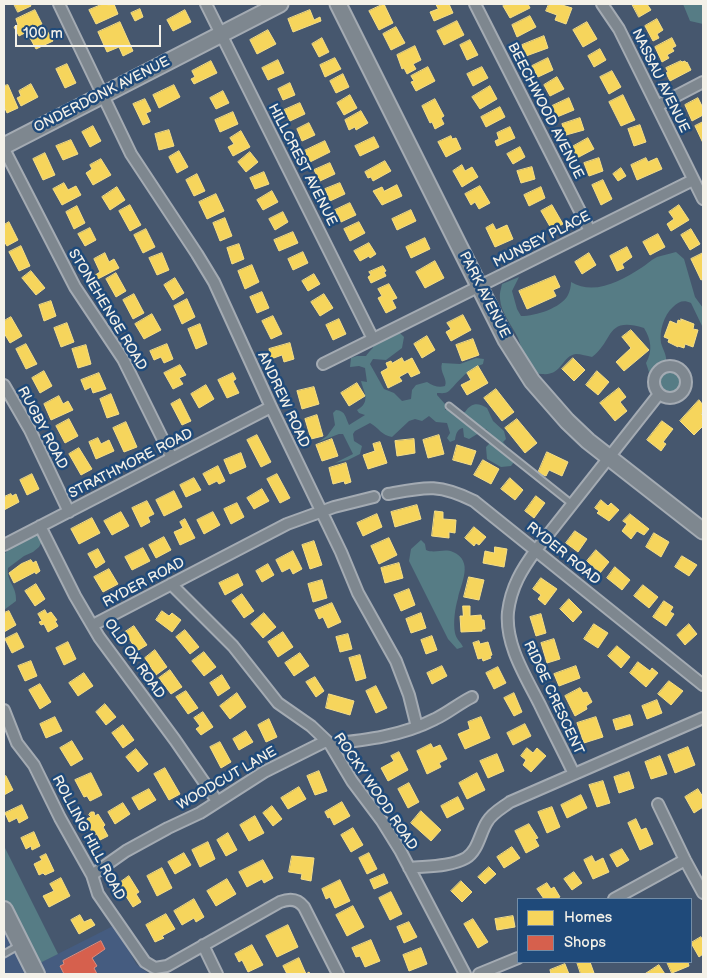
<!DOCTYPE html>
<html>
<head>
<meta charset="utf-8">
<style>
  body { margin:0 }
  #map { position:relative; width:707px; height:978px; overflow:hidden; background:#46576e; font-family:"Balsamiq Sans",sans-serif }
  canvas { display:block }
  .frame { position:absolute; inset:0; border:5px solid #f4f1e8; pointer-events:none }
  .legend { position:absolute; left:517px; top:898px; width:175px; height:65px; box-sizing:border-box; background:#1f4a7a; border:1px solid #748da6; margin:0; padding:6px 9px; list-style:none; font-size:15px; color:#f4f1e8 }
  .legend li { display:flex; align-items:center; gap:10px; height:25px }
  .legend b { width:25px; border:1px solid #748da6 }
  .scale { position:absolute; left:15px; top:25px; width:146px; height:22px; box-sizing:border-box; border:2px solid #f4f1e8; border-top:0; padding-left:6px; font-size:15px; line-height:18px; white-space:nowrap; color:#f4f1e8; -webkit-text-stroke:4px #1f4a7a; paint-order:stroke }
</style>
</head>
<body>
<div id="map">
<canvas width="707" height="978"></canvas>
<div class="frame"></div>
<ul class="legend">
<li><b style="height:14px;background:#f6d55c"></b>Homes</li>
<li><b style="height:14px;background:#d6604d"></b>Shops</li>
</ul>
<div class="scale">100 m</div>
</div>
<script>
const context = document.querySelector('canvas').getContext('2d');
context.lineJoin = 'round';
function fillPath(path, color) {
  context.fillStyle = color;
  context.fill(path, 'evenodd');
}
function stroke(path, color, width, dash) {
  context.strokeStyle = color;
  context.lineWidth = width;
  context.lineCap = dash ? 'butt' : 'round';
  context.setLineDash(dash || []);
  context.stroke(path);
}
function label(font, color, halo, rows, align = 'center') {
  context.font = font + ' "Balsamiq Sans",sans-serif';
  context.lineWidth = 5;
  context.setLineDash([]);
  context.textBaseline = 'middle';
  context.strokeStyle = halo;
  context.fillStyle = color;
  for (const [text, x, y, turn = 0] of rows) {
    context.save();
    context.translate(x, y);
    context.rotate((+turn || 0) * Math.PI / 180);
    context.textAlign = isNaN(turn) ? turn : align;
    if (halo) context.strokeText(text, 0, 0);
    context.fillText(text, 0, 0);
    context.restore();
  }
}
fillPath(new Path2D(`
  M4 910 32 967 115 925 136 964 149 974H4Z`), '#455c80');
fillPath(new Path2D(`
  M683 4H703V24L690 21Z
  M676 252 684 259 695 297 703 308V328L691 303C684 300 679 301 673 307 664 315 659 331 661 343 663 350 667 355 666 362L653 372H649L646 363C653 351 651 339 644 328 605 316 614 341 592 357 587 356 581 354 576 354 561 356 563 376 542 374 538 374 535 372 532 369 524 361 522 348 518 338 512 325 501 313 500 299 499 294 501 289 502 284L519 277 512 291 517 309 521 316C536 316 561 308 568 295 570 291 571 286 571 282 594 296 621 281 641 268 646 265 651 260 657 257 663 255 670 254 676 252Z
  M395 332H399L404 337 402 348 386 360 373 359 370 364 384 389 394 393 402 401 411 399 412 390 416 385 427 382C433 386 439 388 445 386 448 379 439 372 442 363L460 364 476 358 484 359 483 364C467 369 460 380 449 391 446 394 441 393 437 393V395L445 404V410C452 409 457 414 465 412 471 403 478 402 487 408L493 421 504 431 506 439 503 442 514 455V462L511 466 501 467 487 459 486 447 489 444 491 435 486 429H482L479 433 469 439 464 437 463 428C457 429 456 434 455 440L450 442 447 438 450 433 447 423 436 422 429 416 422 421 415 419 409 421 392 437C381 435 379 428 370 423L355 431 353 434 354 441 362 446 360 454 348 460 335 463 353 454 343 434H339L318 442 327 436 335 425 333 413 336 410C346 411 345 417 349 425L365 415 359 413 357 410C371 402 364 393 361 381L367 382 365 368 359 366 350 367 351 358 357 356H366C373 346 374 351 374 338Z
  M654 382a16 16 0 1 1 32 0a16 16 0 1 1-32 0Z
  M34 533 39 534 42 541 39 547 33 552 24 556 8 568C6 581 17 586 16 601L4 610V554L20 540Z
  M421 540 425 544 426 550C435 554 444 548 453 552 474 561 461 583 458 598 455 608 453 623 455 633 456 639 461 642 463 647L457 649 448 639 409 561 411 549Z
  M4 846 58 954 32 967 4 910Z`), '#567c85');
const homes = new Path2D(`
  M14 4H30L31 6 18 12Z
  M103 4 109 5 114 4 118 14 96 24 89 10Z
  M384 4 393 23 379 30 369 11Z
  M436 4H449L453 13 434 21 430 12 438 9Z
  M506 4H528L530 8 510 18 503 6Z
  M549 4H559L572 8 566 24 555 20 557 15 546 11Z
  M632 4H647L651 10 639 17Z
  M140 9 143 17 135 21 131 13Z
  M35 10 42 24 19 36 14 27 18 25 16 19Z
  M185 10 191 22 173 31 167 20Z
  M310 10 314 20 320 17 321 21 293 32 288 19Z
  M530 16 536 27 517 37 512 25Z
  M657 19 663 30 657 34 659 38 653 41 645 26Z
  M457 21 464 35 444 45 437 31Z
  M120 22 133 51 123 56 119 47 107 52 98 32Z
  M587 22 597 39 583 47 573 30Z
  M396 27 405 43 391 50 383 34Z
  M46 29 53 41 36 49 30 38Z
  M268 30 276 44 257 54 250 40Z
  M544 36 548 48 526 56 522 45Z
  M322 38 329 52 319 57 312 44Z
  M672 38 676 46 672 48 674 51 667 55 669 58 662 62 655 47Z
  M470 40 478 55 467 60 460 45Z
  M415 46 421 60 413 64 416 69 407 74 404 68 402 69 397 55Z
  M600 49 606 60 594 67 588 56Z
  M335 58 341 69 325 77 320 65Z
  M548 58 553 70 538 77 532 66Z
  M278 60 284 73 268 80 262 68Z
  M211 61 217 73 194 84 191 79 195 77 192 71Z
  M681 61 682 62 685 61 686 63 687 62 691 70 670 81 666 73 668 72 666 68Z
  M67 64 76 83 65 88 56 69Z
  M428 67 435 81 416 91 411 82 414 81 411 76Z
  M482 67 488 78 473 86 467 74Z
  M612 71 621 87 609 94 600 77Z
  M343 74 349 87 336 93 330 81Z
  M557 77 564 89 550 96 544 85Z
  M290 83 295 95 283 100 278 89Z
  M31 84 38 97 21 106 17 98 21 96 19 91Z
  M8 85 18 108 7 113 4 106V86Z
  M174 85 180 97 159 108 153 95Z
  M490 86 497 99 480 109 472 97Z
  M223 91 229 103 216 109 210 98Z
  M350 95 357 108 344 115 337 103Z
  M623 95 635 120 621 126 609 102Z
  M569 98 574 110 557 117 552 106Z
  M698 98 703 108V115L692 121 685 105Z
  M145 99 151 111 146 113 150 122 143 125 133 104Z
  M435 99 444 116 441 118 444 124 435 129 432 122 430 123 422 106Z
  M300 103 305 114 290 121 284 110Z
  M500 107 505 117 486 127 481 117Z
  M361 111 368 123 356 130 355 127 349 130 345 120Z
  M233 112 238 124 220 132 215 120Z
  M580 118 584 130 566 135 562 124Z
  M703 122V143L695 126Z
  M309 123 315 135 302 141 297 129Z
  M640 125 646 142 634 146 628 129Z
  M93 126 101 141 90 147 82 132Z
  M510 127 515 138 497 146 495 141 499 139 497 133Z
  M169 130 174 146 159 150 155 134Z
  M241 131 250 147 233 156 228 147 234 144 230 138Z
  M451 136 452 139 456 138 461 149 446 157 438 142Z
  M374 137 379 147 360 156 355 146Z
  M588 138 594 149 577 158 572 147Z
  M71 140 78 154 63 160 56 146Z
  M325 141 330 152 310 162 304 151Z
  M520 147 525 157 513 164 507 154Z
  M179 151 188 167 177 173 169 157Z
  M250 152 258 162 246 172 238 162Z
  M45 153 55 175 43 180 33 159Z
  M599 158 603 171 589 176 584 163Z
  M646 158 648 162 657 158 662 169 637 180 631 165Z
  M101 159 111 175 93 185 86 173 92 169 90 165Z
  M385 161 391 171 373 181 371 177 368 178 365 172Z
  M330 163 335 174 320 181 314 170Z
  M462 165 465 171 472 167 478 177 462 187 453 171Z
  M532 167 535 179 521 183 517 171Z
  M621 168 626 176 618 181 613 174Z
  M264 172 269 184 255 189 250 178Z
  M197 174 205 191 194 196 186 180Z
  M603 180 612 199 601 205 592 185Z
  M64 183 68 190 76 186 81 195 62 205 53 189Z
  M340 183 345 194 330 201 325 189Z
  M397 185 402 196 382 205 373 191 382 187 384 191Z
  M480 186 490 203 479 209 475 202 471 205 465 194Z
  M117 187 125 200 110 210 102 197Z
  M541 187 545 198 529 206 524 195Z
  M272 191 278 202 263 210 257 200Z
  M216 194 224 211 207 219 199 202Z
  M350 203 356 215 341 222 335 210Z
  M130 205 141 225 130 231 119 211Z
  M552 205 563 224 552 230 541 211Z
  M679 205 689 220 671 231 667 224 674 219 669 212Z
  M77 206 85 223 74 229 66 212Z
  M411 210 416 221 397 230 392 219Z
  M283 212 288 222 275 230 269 219Z
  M225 218 232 236 220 241 213 223Z
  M9 222 18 240 7 246 4 241V225Z
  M359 222 365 233 350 241 344 229Z
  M493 224 496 230 507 225 513 239 495 247 486 228Z
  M90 228 96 240 85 246 78 234Z
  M146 229 155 247 143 253 134 235Z
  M691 229 700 244 690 250 681 235Z
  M293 232 298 243 279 251 274 240Z
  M658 234 665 247 650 255 643 242Z
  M425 238 430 249 411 258 406 247Z
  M369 243 376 254 370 258 369 256 360 261 354 251Z
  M239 244 244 259 232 264 227 248Z
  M21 246 30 266 19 271 9 252Z
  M627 247 632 257 622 264 624 268 617 271 610 256Z
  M303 252 308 263 293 270 288 259Z
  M105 253 109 262 114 259 119 268 94 281 92 277 100 272 94 259Z
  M162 253 169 270 157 275 149 258Z
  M589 253 596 265 582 274 575 262Z
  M703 253V279L701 280 691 259Z
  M435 261 444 278 425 288 416 272Z
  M252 265 259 282 245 289 238 271Z
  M383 266 386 271 384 272 386 276 371 283 368 277 371 275 369 272Z
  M31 271 45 288 36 295 22 278Z
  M116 273 126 291 116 297 106 279Z
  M314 274 320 284 308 291 302 281Z
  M555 276 560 287 553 290 556 296 527 309 519 291Z
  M175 278 184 293 173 300 164 285Z
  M389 284 397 298 392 300 396 308 386 313 378 298 382 296 378 289Z
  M262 292 269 308 257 313 250 297Z
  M134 294 144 313 133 319 123 300Z
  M324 294 333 308 320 316 311 302Z
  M187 299 195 317 182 324 174 306Z
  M51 301 56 316 44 321 39 305Z
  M152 314 161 330 144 339 135 324Z
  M463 315 471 330 451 341 446 332 451 329 447 323Z
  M273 316 282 334 271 339 262 321Z
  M11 317 22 336 10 343 4 333V321Z
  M339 319 346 334 333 340 326 325Z
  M681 319 694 324 693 329 698 330 693 347 685 344 684 348 678 346V347L668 342 669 339 664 337 670 321 677 324 678 320 681 321Z
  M67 323 74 342 61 347 54 328Z
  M200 324 207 344 196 349 188 329Z
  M631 330 649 350 624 371 616 362 631 348 622 337Z
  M427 336 435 350 422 358 414 344Z
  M473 339 479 355 462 361 456 345Z
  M290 343 294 359 284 362 282 355 271 359 269 349Z
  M26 344 37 364 26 369 16 349Z
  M167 344 173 359 164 363 161 357 154 360 150 351Z
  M86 345 91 364 78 368 72 349Z
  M402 358 404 362 412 358 420 373 411 377 408 372 399 377 402 381 388 388 381 372 388 368 386 363 391 361 392 363Z
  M573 358 585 370 574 381 562 369Z
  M180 365 186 375 179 378 183 384 173 389 164 373Z
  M478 366 488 383 467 395 461 385 471 380 467 373Z
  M44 371 52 386 40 393 32 378Z
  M597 371 609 382 598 395 586 385Z
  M99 373 106 389 93 393 91 387 85 390 81 380Z
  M233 373 236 379 233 381 239 393 227 398 218 380Z
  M357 383 365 396 349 406 341 393Z
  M206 385 214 399 199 408 191 394Z
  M314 387 319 404 302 409 297 391Z
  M619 388 626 397 620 402 627 411 615 421 600 403Z
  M496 389 514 412 502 421 484 398Z
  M111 394 119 414 107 418 100 399Z
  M59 396 63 404 68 401 73 410 51 420 44 404Z
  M180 399 191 421 182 425 171 404Z
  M699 400 703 405V411L701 414 703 416V426L694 435 680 421Z
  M317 415 323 436 311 439 305 419Z
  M69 419 78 436 65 443 56 426Z
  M517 419 537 443 525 453 505 428Z
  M662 421 673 429 663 442 666 444 661 451 647 440Z
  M126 422 137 447 124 452 113 428Z
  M257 435 271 462 261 467 247 440Z
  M439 435 444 454 428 458 423 440Z
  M98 438 101 444 109 440 114 451 96 459 89 442Z
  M332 439 338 456 322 461 316 445Z
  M414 439 415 453 397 456 395 441Z
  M380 442 387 463 368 469 363 455 375 451 373 444Z
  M457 445 476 451 471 465 453 460Z
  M79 448 92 469 81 475 69 454Z
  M547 452 568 462 562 476 549 470 546 476 538 473Z
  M241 453 246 467 230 474 224 460Z
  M483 460 499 469 491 484 474 475Z
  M346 463 351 482 345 484 344 481 333 484 329 468Z
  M218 466 225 481 219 484 217 481 209 485 203 474Z
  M32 474 39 489 27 495 20 480Z
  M277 474 290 498 280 503 267 479Z
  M194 478 201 490 186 497 180 485Z
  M510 478 523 490 515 500 501 489Z
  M262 489 269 501 254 509 247 498Z
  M174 491 182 507 164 516 156 500Z
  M11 494 12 496 16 494 19 502 4 510V497Z
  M536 496 545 503 534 518 525 511Z
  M601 500 608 506 611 503 619 510 609 521 597 513 599 511 595 508Z
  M147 501 154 514 148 517 150 522 141 527 132 508Z
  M237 503 244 517 231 524 224 509Z
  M417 505 421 519 395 527 391 512Z
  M435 511 443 512V519L456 520 455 533 449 532V538L432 536Z
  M121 512 129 526 112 535 104 521Z
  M213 512 220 525 204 534 197 520Z
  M377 514 382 527 363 536 357 523Z
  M630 514 649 529 644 535 637 531 631 539 622 531 627 524 623 521Z
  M92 518 100 533 79 544 71 529Z
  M185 519 195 538 180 545 174 532 183 528 180 522Z
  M474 527 486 537 479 545 476 543 474 546 465 538Z
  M575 531 587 539 578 552 566 543Z
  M654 533 669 542 661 557 646 547Z
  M164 537 171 550 156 558 149 545Z
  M389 538 397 555 379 564 371 546Z
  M314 541 322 565 310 569 302 545Z
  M495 547 507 549 504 567 483 563 485 551 494 553Z
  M143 548 150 561 132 570 125 557Z
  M98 549 105 562 96 568 88 554Z
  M596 550 609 562 600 573 587 561Z
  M293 551 302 569 293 574 290 568 282 572 276 560Z
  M682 556 697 565 689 576 675 567Z
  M31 560 33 563 36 561 40 571 36 574 35 572 14 583 9 573 21 564Z
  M399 563 403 578 385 583 381 568Z
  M268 564 274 575 262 582 256 571Z
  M615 567 630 580 622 590 607 578Z
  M109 569 118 584 103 592 94 577Z
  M238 574 243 585 225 595 219 583Z
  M469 577 484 580 479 600 464 597Z
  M541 578 557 589 545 605 538 599 541 595 533 589Z
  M322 580 327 598 313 602 308 584Z
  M36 584 45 599 35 606 25 591Z
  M643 585 658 597 649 608 634 596Z
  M409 589 415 605 401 611 394 595Z
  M242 594 254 611 244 618 232 601Z
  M569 599 582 612 573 622 560 609Z
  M664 601 673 607 670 612 674 614 666 626 653 617Z
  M332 603 341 622 328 628 323 617 319 619 315 610Z
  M463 606H470V616L481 615 482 620H484L485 629H482V631L461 632 460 616H463Z
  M45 610 47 614 51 612 57 620 55 621 58 626 48 632 44 624 41 625 39 622 42 621 38 614Z
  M9 611 16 625 4 632V613Z
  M162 611 169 616 172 613 181 620 172 632 156 620Z
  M264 613 276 627 263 638 251 624Z
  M421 613 426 628 411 633 406 619Z
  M541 614 546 633 536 636 530 617Z
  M594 624 608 633 598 648 584 639Z
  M689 624 697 634 685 645 677 635Z
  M134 626 147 645 137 651 125 632Z
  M185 630 199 647 190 654 176 637Z
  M283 632 293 647 278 657 268 642Z
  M17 633 24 647 12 653 5 639Z
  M348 634 352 649 340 652 336 637Z
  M432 636 437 650 426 654 421 640Z
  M554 639 560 659 547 663 541 643Z
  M479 641 480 644 488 642 492 655 490 656 491 658 483 661 482 658 478 659 473 643Z
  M68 642 76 659 64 665 56 648Z
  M617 646 630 657 621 668 608 656Z
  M155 650 167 667 156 675 145 658Z
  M204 652 216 667 204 676 192 661Z
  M300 653 309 666 294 676 285 663Z
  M360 655 366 678 356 681 349 658Z
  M31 661 37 676 25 681 18 666Z
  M638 662 650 671 652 668 658 673 646 687 630 673Z
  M442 666 447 676 432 684 427 673Z
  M576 666 580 678 559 686 554 674Z
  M498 667 506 683 494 689 486 673Z
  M170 670 182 687 171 694 159 678Z
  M84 673 93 686 78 696 69 683Z
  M222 675 230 688 218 696 210 683Z
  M315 677 324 691 316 697 306 682Z
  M669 681 683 691 671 705 658 694Z
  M40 684 51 702 40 709 29 690Z
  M376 686 387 708 376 713 366 691Z
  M580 688 583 693 587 692 592 702 586 706 587 709 575 716 565 696Z
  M186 691 198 708 188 714 176 697Z
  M237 693 246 707 230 719 220 706Z
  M514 693 522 712 514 716 504 698Z
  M329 694 354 701 350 715 326 708Z
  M657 700 662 713 647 719 642 706Z
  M105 704 116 717 106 725 96 712Z
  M203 712 213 727 201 735 196 729 200 726 194 718Z
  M630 715 633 725 616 730 613 720Z
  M55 717 62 731 46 738 40 724Z
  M481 717 490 738 465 749 458 734 470 729 468 722Z
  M596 717 603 737 584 743 577 723Z
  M269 719 277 737 266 742 258 725Z
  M525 724 531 736 513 745 507 733Z
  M123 725 134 740 123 748 112 733Z
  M246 731 253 742 239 750 233 739Z
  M72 741 83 759 71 766 60 748Z
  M220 742 231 762 221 768 210 747Z
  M431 744 433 748 440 745 447 759 439 763 441 767 427 774 417 751Z
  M688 747 695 765 675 773 668 755Z
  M527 748 533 753 537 748 546 756 531 772 523 765 526 760 521 756Z
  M136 749 148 764 138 772 126 757Z
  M399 752 408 770 388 781 381 768 394 761 391 756Z
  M497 754 504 771 488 778 480 761Z
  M660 756 667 774 651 779 645 762Z
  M165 768 180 794 169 800 154 774Z
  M319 771 327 791 315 795 307 776Z
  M629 772 634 788 619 793 614 777Z
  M91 773 102 795 90 801 87 796 84 797 75 780Z
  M477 773 485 790 467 799 459 783Z
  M6 776 13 790 4 795V777Z
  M603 781 610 803 597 807 589 785Z
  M409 783 419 802 408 808 398 789Z
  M299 787 306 799 288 809 281 798Z
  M149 789 156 800 139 810 132 798Z
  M698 789 703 797V807L694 813 685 797Z
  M581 795 587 808 567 818 561 805Z
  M458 797 464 809 447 818 441 806Z
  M342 802 350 816 334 825 330 817 328 818 325 812Z
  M123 803 130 814 115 824 108 812Z
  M22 805 28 818 19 823 17 818 9 822 5 813Z
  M272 806 282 819 273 826 263 813Z
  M552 807 560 827 547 833 538 812Z
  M421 811 441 830 431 841 411 823Z
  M91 812H94L95 816 98 814 105 825 103 827 108 836 100 840 97 834 94 835 88 825 89 824 86 819 91 817 89 815Z
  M255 816 264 833 249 841 240 825Z
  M636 819 641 830 646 828 653 844 640 850 628 823Z
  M529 824 538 838 535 839 539 846 526 853 515 831Z
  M353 828 363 845 351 852 341 835Z
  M34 832 40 846 32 850 31 846 26 849 21 838Z
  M228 833 237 850 226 856 217 840Z
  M208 842 215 859 200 867 192 850Z
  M512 847 520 858 504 868 497 857Z
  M622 849 629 860 617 867 610 855Z
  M184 853 191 865 175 874 168 862Z
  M369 853 377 869 367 874 359 858Z
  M46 854 54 871 45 875 43 873 39 875 34 864 42 860 40 857Z
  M292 856 314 858 311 881 301 879 302 874 289 872Z
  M592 856 595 862 603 858 609 872 593 879 584 860Z
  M263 860 273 878 264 883 262 879 247 887 239 872Z
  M489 867 496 874 485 884 478 877Z
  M162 868 172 888 157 896 147 876Z
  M574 872 582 883 572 890 564 879Z
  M384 874 388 883 374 889 370 880Z
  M129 876 139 892 136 894 141 902 133 907 118 884Z
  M61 878 70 896 49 907 43 896 54 891 50 884Z
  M227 879 236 894 216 906 207 891Z
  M340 880 350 901 335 908 330 897 326 899 322 889Z
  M461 881 472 892 462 902 451 891Z
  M547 883 551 889 554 887 560 897 556 899H544L537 889Z
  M391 892 402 914 390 920 379 898Z
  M194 899 204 917 196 922 194 918 182 925 174 911Z
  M353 906 364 927 347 936 336 915Z
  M166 914 175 929 162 936 164 938 155 942 146 925Z
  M80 915 84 922 91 919 95 925 79 934 71 920Z
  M513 916 515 927 497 930 495 919Z
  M473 919 488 942 478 948 464 924Z
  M409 922 417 937 404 943 397 927Z
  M288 925 298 947 277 957 266 936Z
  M701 937 703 941V954L699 957 691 943Z
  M371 940 380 961 365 967 360 956 356 957 352 948Z
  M252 945 263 965 248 972 242 960 239 962 235 954Z
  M421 948 427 964 409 971 403 955Z
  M299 958 306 974 309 972 310 974H287L283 966Z
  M577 962H590L594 973 581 974Z
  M667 962H688L689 966 672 973Z
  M565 964 569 974H551L550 970Z
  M659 965 665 974H645Z`);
fillPath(homes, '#f6d55c');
stroke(homes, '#f5dd86', 1);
const shops = new Path2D(`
  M101 941 105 949 92 958 97 966 94 968 97 974H64L60 966 64 964 63 961Z`);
fillPath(shops, '#d6604d');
stroke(shops, '#df8c7c', 1);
const lane = new Path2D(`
  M449 406 572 504
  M4 954 18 946`);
const street = new Path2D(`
  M59 4 131 154 197 254 214 282 271 407 341 552 358 593 396 661 409 695 417 727
  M206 4 373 339
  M475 4 590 231
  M602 4 619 29 703 199
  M657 106 703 82
  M4 149 75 287 123 359 172 458
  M323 364 693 180
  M654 382a16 16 0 1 1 32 0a16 16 0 1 1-32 0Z
  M4 385 30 430 69 512
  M388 494C425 487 438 483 474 501L703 685
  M40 526 75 596 99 637 175 740 217 801
  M4 545 271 407
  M171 584 233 646 278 703 311 726 330 744 352 781 382 821 400 850 465 974
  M93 625 287 524 334 507 374 497
  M4 710 17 743 34 765 60 818 92 875 98 894 145 962 155 968 167 966 280 902C290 898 298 899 304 907L338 974
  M330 744C366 740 402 736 435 719 448 713 458 704 472 697
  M574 774C563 751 551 728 540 705 526 677 505 645 508 612 511 587 522 569 536 550L659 394
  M658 804 685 860 703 893
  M409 868C426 866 450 867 466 858 478 851 480 833 487 822 492 813 502 808 510 802L703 718
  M92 875 126 851 168 828 200 813 264 772 326 741
  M614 899 685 860
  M203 945 217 974
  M479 974 518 958`);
const secondary = new Path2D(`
  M338 4 506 340 532 381 567 421 588 441 703 531
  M4 146 280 4`);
const primary = new Path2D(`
  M4 910 36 974`);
stroke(lane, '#a4abb3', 9);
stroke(street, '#a4abb3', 14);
stroke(secondary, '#a4abb3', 19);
stroke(primary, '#a4abb3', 20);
stroke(lane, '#7e878f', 5);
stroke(street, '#7e878f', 10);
stroke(secondary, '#7e878f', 15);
stroke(primary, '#7e878f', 16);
label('14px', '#f4f1e8', '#1f4a7a', [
  ["NASSAU AVENUE",660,81,64],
  ["ONDERDONK AVENUE",102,95,-27],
  ["BEECHWOOD AVENUE",545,111,63],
  ["HILLCREST AVENUE",302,165,63],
  ["MUNSEY PLACE",542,240,-27],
  ["PARK AVENUE",484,295,63],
  ["STONEHENGE ROAD",107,310,59],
  ["ANDREW ROAD",283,400,65],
  ["RUGBY ROAD",42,428,62],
  ["STRATHMORE ROAD",131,464,-27],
  ["RYDER ROAD",563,554,39],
  ["RYDER ROAD",144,583,-28],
  ["OLD OX ROAD",134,659,55],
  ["RIDGE CRESCENT",553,698,65],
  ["WOODCUT LANE",227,779,-30],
  ["ROCKY WOOD ROAD",375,792,56],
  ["ROLLING HILL ROAD",88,838,62]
]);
</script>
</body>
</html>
